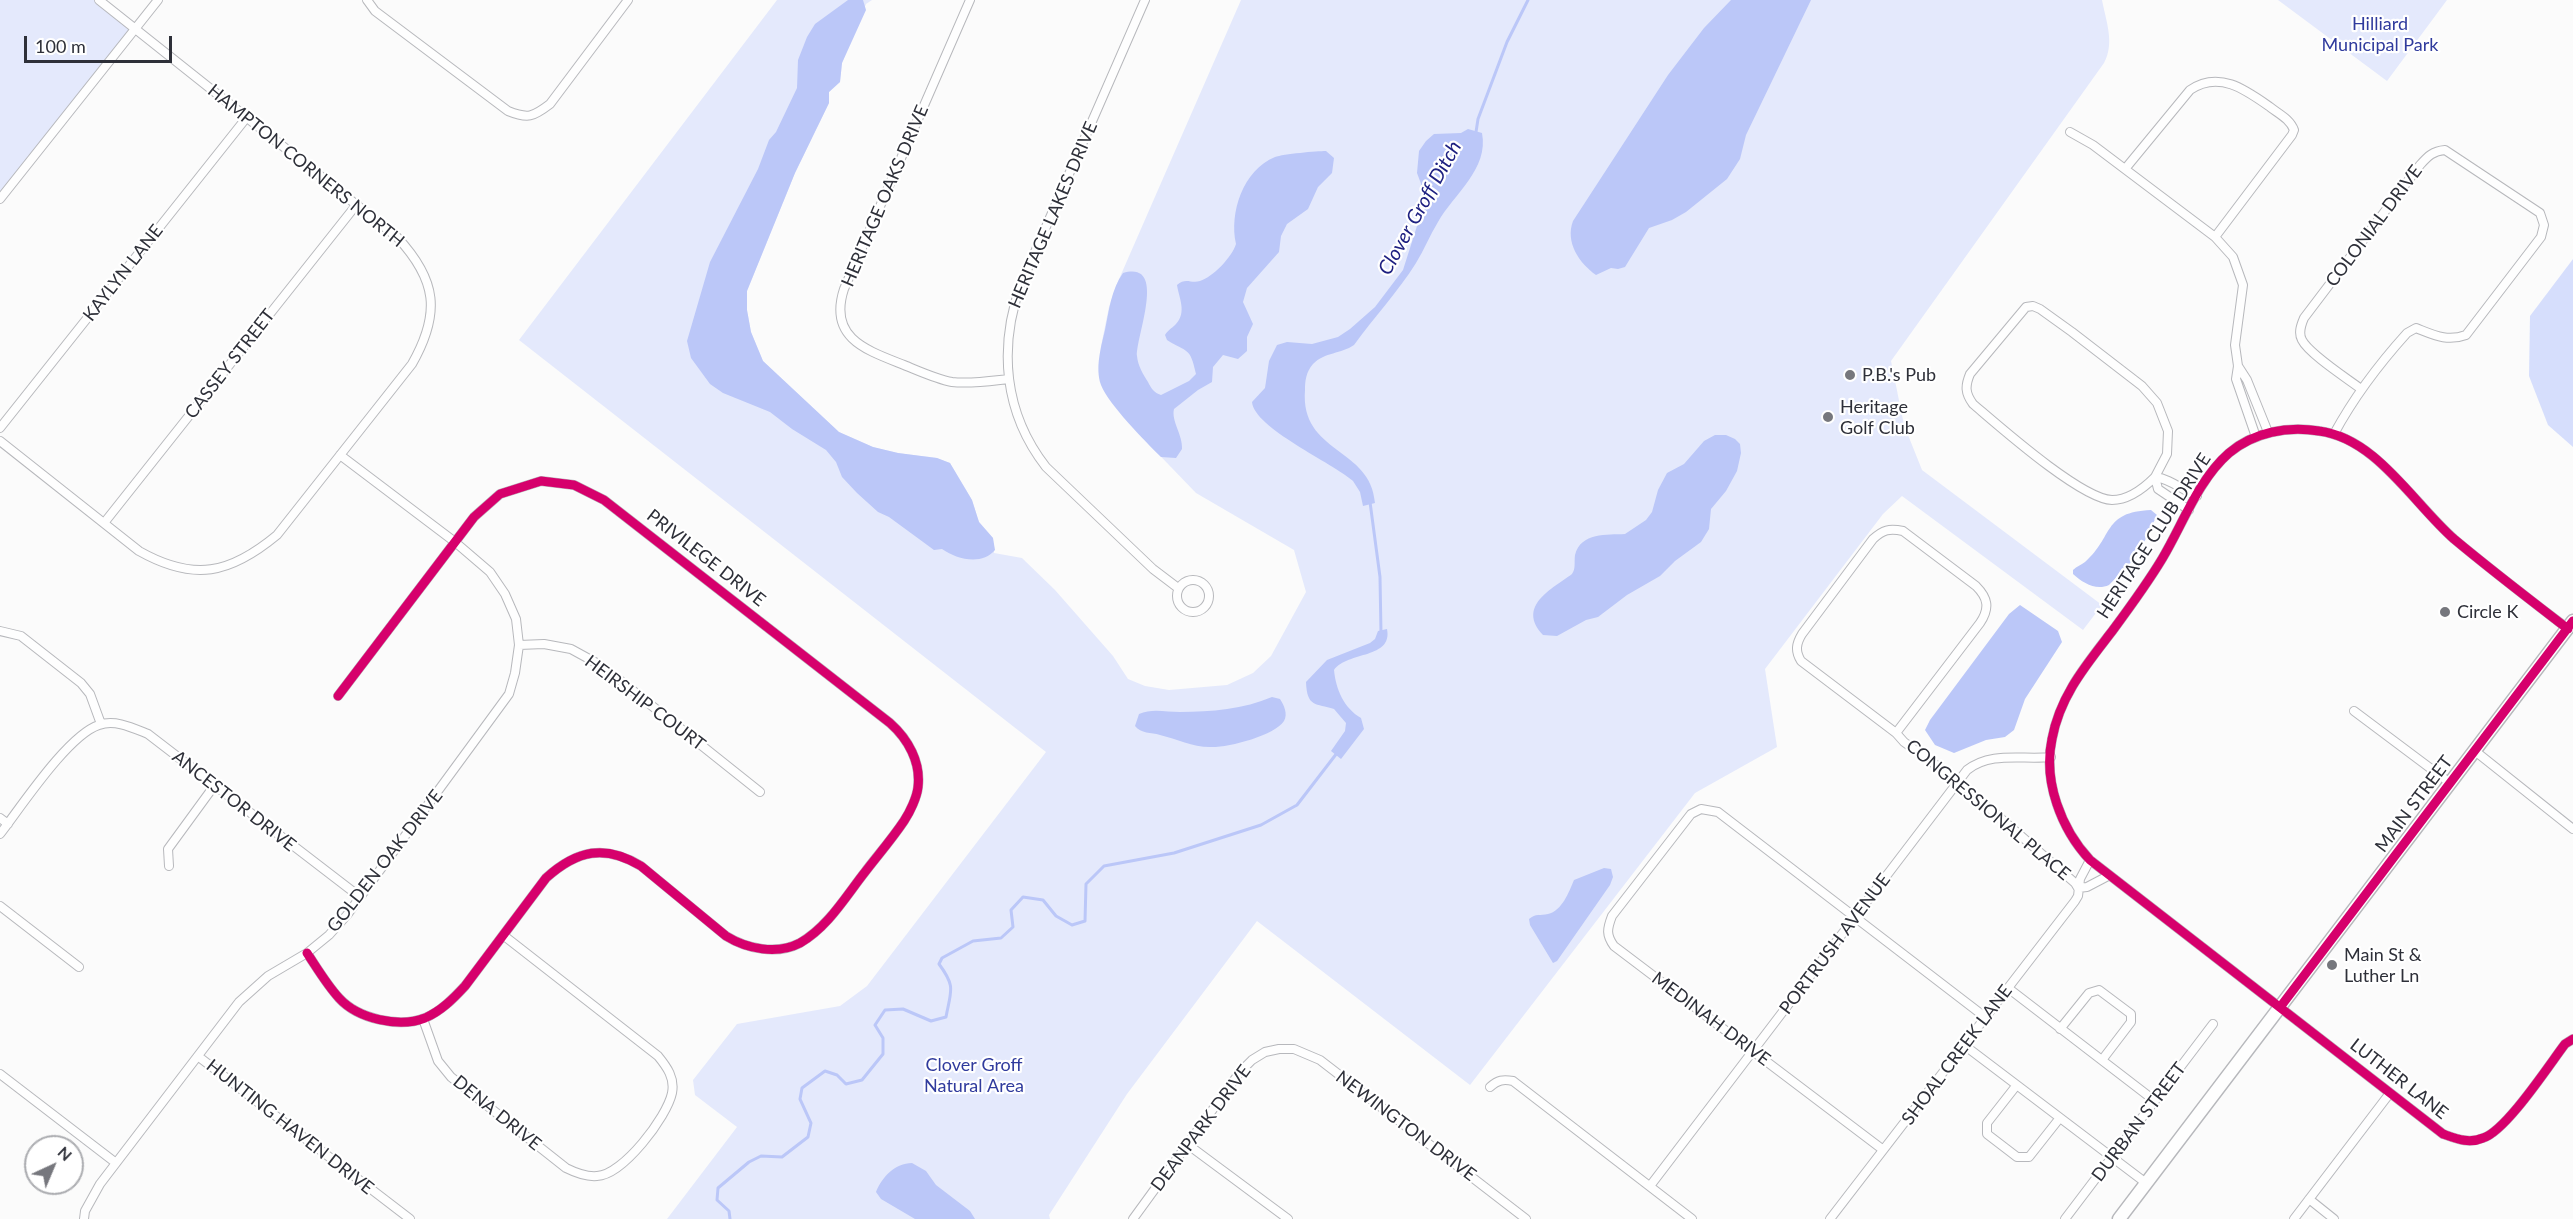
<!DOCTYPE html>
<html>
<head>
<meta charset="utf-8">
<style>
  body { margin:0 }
  #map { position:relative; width:2573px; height:1219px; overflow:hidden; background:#fbfbfb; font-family:Lato,sans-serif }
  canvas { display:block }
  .north { position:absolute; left:24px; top:1135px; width:60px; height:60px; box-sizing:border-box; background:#fff; border:2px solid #abacb0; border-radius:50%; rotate:44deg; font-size:16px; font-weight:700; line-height:24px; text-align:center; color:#2e3039 }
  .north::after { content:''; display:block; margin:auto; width:21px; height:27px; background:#76777d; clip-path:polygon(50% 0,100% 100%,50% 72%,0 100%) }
  .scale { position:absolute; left:24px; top:36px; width:148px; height:27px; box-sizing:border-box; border:3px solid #2e3039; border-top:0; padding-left:8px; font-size:18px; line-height:21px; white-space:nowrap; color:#2e3039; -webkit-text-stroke:4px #fff; paint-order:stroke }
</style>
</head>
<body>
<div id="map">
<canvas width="2573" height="1219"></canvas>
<div class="north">N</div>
<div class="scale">100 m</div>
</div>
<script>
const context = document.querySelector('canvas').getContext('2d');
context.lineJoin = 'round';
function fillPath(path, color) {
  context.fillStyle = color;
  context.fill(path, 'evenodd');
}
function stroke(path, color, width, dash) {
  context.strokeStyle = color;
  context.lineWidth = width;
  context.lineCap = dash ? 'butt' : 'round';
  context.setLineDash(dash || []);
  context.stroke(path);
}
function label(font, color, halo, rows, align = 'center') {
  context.font = font + ' Lato,sans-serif';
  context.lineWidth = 4.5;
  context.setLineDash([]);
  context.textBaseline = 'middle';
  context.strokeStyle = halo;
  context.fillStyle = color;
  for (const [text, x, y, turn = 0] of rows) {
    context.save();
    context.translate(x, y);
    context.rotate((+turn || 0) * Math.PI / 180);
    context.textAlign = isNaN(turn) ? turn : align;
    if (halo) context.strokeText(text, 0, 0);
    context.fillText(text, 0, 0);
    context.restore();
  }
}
fillPath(new Path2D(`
  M0 0H99L135 29 0 199Z
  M777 0H872L866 4 842 63 840 82 829 92V103L795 173 747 291V310L751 332 763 361 839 432 873 447 898 453 937 458 950 463 972 500 979 522 993 538 994 553 1022 558 1055 590 1113 656 1128 679 1145 686 1169 690 1227 685 1253 673 1271 656 1306 592 1294 550 1196 493 1142 437 1105 392 1099 374 1101 346 1109 307 1116 286 1241 0H2102C2106 21 2115 43 2104 63L1891 361 1904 425 1922 470 2102 605 2083 630 1902 496 1883 514 1765 669 1777 747 1695 793 1470 1085 1257 921 1127 1094 1049 1215 1050 1219H667L737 1127 695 1095 693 1080 737 1024 840 1006 867 986 1046 752 519 340Z
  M2278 0H2447L2387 81Z`), '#e4e9fc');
fillPath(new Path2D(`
  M2573 259V447L2548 425 2529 376 2530 316Z`), '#d6defc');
fillPath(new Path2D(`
  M848 0H863L866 10 842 63 840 82 829 92V103L795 173 747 291V310L751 332 763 361 839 432 873 447 898 453 937 458 950 463 972 500 979 522 993 538 995 550C982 566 956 559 942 549L934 550 889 517 878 512 857 493 842 477 836 462 826 450 792 429 770 412 723 393 710 384 691 358 687 341 710 262 758 169 769 140 776 132 797 88 798 60 807 37 815 24Z
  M1731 0H1811L1746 135 1740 159 1727 179 1686 212 1672 220 1649 228 1625 267 1618 269 1611 268 1596 275C1579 263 1565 242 1573 221L1668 75 1704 28Z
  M1468 129 1482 133C1489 169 1454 194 1438 222 1430 235 1424 250 1416 263 1398 292 1374 317 1354 345 1341 354 1325 352 1313 364 1306 372 1305 381 1305 390 1300 454 1371 447 1375 503L1363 506 1360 492 1353 481C1333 463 1254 428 1252 402L1265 388 1269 361 1277 345 1287 342 1312 344 1338 337 1350 329 1375 307 1403 270 1424 204 1426 197 1417 173 1419 151 1426 141 1434 134 1461 133Z
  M1326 151 1334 158 1332 173 1318 187 1308 209 1287 224 1281 236 1279 252 1247 288 1243 302 1253 324 1247 337V351L1238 359 1223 355 1213 367 1212 382 1198 390 1174 409C1171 421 1183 435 1182 449L1176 458 1161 457C1145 441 1109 405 1101 385 1095 368 1101 347 1105 330 1109 311 1111 290 1123 273 1168 260 1136 336 1137 356 1138 366 1143 374 1148 382 1151 388 1154 393 1161 395L1189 381 1196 374C1190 346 1187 353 1167 340L1165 335C1168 330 1171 329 1176 324 1187 312 1179 298 1177 285 1186 277 1191 284 1200 281 1213 277 1232 257 1236 244 1229 213 1243 170 1275 157 1283 154 1317 151 1326 151Z
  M1715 435H1726L1735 439 1740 444 1741 453 1737 471 1726 491 1711 509 1709 529 1701 542 1675 561 1660 576 1627 595 1598 617 1586 620 1557 636 1543 635C1516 606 1552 589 1572 574 1576 568 1574 563 1575 555 1581 532 1607 535 1625 534L1646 520 1652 512 1658 490 1667 473 1684 464 1704 441Z
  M2151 510 2157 515 2138 555 2109 585C2096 591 2083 583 2073 574V570C2077 566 2081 565 2085 562 2114 537 2102 512 2151 510Z
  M2020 605 2058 631 2062 642 2025 699 2014 730 2005 737 1986 740 1954 753 1935 745 1925 730 1930 720 2009 614Z
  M1387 629C1393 659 1348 651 1334 670 1336 690 1344 708 1361 718L1364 729 1341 759 1331 751 1345 731 1346 723 1334 709C1316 703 1307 708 1306 682L1327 660 1370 643 1375 639 1378 631Z
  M1272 697 1280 699C1284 705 1288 714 1284 721 1274 736 1227 748 1210 747 1192 747 1177 739 1160 735 1151 732 1141 734 1135 726L1139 714C1152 708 1166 712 1180 712 1211 712 1244 709 1272 697Z
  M1604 868 1611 869 1613 877 1610 885 1557 961 1553 963 1530 925 1529 919C1536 913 1540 916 1548 914 1562 911 1569 892 1574 880Z
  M912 1163 926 1171 936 1185 970 1211 975 1219H915L881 1199 876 1192C882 1177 895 1163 912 1163Z`), '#bbc7f8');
stroke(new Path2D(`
  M1476 132 1478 119 1507 42 1528 0
  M1370 502 1380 577 1381 633
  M730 1219 729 1211 717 1200 718 1188 749 1162 761 1156 782 1157 808 1137 811 1123 800 1099 802 1088 825 1071 837 1075 846 1084 862 1080 883 1054V1038L875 1025 885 1010 903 1009 931 1021 946 1017C951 990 956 987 939 964L942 958 973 941 1001 938 1013 927 1011 910 1023 897 1043 900 1056 916 1072 925 1085 921 1086 884 1104 866 1174 853 1261 825 1297 805 1337 753`), '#bbc7f8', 3);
const minor = new Path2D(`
  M367 0 375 11 508 111C528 119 533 117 550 104L628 0
  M970 0 844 289C828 338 866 350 904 365 919 371 936 379 952 382 971 384 990 381 1008 379
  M1145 0 1021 284C998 348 1004 413 1046 467L1153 569 1178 588
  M2070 132 2093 145 2215 237 2233 257 2243 285 2235 345 2238 366 2236 379 2256 437
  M2125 169 2190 90C2219 70 2246 90 2270 107 2279 114 2290 119 2294 130L2292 135 2215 237
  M0 199 158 0
  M2238 366 2247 380 2268 432
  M0 428 247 117
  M2334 434C2354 397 2379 364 2407 333L2416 328C2434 335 2447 342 2466 335L2541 237 2544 225 2540 213 2445 150C2433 151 2428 156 2420 165L2304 318C2301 325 2298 333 2302 340 2309 354 2348 379 2361 389
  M0 441 139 551C194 582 230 574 277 535L412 364C441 313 437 280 397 237L99 0
  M2155 477C2144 488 2129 500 2112 500 2081 499 1999 426 1973 404 1965 393 1965 386 1970 374L2026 307 2033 306 2040 309 2072 332 2142 386 2157 403 2168 431 2167 454 2155 477 2158 489 2189 510
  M2155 477C2171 479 2182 490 2197 496
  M104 523 357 204
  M1177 596a16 16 0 1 1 32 0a16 16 0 1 1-32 0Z
  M2568 629C2529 599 2491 570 2454 539 2413 503 2376 438 2319 431 2287 426 2254 432 2229 453 2198 480 2183 524 2162 559 2147 584 2130 607 2113 630 2087 664 2060 695 2052 739 2043 781 2061 829 2090 860L2443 1134C2457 1139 2469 1144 2483 1138 2506 1131 2549 1065 2565 1044L2573 1039
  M0 631 21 636 81 683 90 694 101 724
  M519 645 544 644 571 649 602 666 760 792
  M2354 711 2450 783
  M1896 733 1980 623C1990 608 1988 598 1976 586L1903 531C1889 528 1883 530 1873 539L1802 634C1796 644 1795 651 1801 661L1896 733 1904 742 1958 781 2075 883 2078 888
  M2475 751 2573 829
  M0 818 8 824
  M0 834C21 807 68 735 99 725 115 719 133 728 148 734L360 897
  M169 866 168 849 214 786
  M2078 888 2087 887 2108 876
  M0 906 79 967
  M307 953C317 968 327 985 339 998 358 1019 399 1028 425 1018 441 1011 453 999 465 986L546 878C577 850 605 844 641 866L726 936C747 949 777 955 800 943 828 927 846 896 865 872 878 855 892 839 904 821 910 812 917 797 918 787 921 762 908 739 890 723L604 500 574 485 541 481 500 494 474 517 338 696
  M2008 988 2155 1101
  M423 1019 438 1061 451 1077 566 1168C576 1173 586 1177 597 1176 623 1175 667 1117 672 1093 675 1078 667 1067 658 1056L503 935
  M2060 1029 2089 993 2099 990 2131 1014V1022L2102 1060
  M1964 1045 2146 1183
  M199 1057 410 1219
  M0 1074 116 1163
  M2016 1086 1987 1123V1134L2017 1157H2029L2059 1119
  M1490 1087C1498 1080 1503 1079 1513 1081L1692 1219
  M1187 1144 1288 1219
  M1882 1149 1614 946C1606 935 1607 929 1612 916L1691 814 1701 809 1718 812 1985 1017
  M1650 1186 1967 770C1991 751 2022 760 2051 757
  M2309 1199 2334 1219
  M84 1219 85 1211 100 1184 239 1002 268 976 307 953 329 935 347 915 509 694 515 673 519 645 516 619 505 594 490 572 455 542 340 455
  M1133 1219 1240 1072 1252 1060 1265 1052 1279 1049H1294L1320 1060 1526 1219
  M1830 1219 2075 901 2078 896 2080 879 2090 860
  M2065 1219 2213 1024
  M2294 1219 2390 1093`);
const primary = new Path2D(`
  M2119 1219 2573 621`);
stroke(minor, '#b7b8bc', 10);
stroke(primary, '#b7b8bc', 15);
stroke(minor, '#fefefe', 8);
stroke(primary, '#fefefe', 12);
stroke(new Path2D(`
  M2568 629C2529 599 2491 570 2454 539 2413 503 2376 438 2319 431 2287 426 2254 432 2229 453 2198 480 2183 524 2162 559 2147 584 2130 607 2113 630 2087 664 2060 695 2052 739 2043 781 2061 829 2090 860L2443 1134C2457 1139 2469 1144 2483 1138 2506 1131 2549 1065 2565 1044L2573 1039
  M307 953C317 968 327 985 339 998 358 1019 399 1028 425 1018 441 1011 453 999 465 986L546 878C577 850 605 844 641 866L726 936C747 949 777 955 800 943 828 927 846 896 865 872 878 855 892 839 904 821 910 812 917 797 918 787 921 762 908 739 890 723L604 500 574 485 541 481 500 494 474 517 338 696
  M2281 1006 2573 621`), '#d6006c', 9);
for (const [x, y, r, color] of [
  [1850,375,6,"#76777d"],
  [1828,417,6,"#76777d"],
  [2445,612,6,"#76777d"],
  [2332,965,6,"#76777d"]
]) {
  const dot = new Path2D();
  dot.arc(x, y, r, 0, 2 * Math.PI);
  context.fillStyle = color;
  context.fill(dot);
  stroke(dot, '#fff', 2);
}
label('18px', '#303b9d', '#fff', [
  ["Hilliard",2380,24],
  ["Municipal Park",2380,45],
  ["Clover Groff",974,1065],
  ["Natural Area",974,1086]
]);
label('18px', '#2e3039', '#fff', [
  ["HAMPTON CORNERS NORTH",306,166,39],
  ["HERITAGE OAKS DRIVE",885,196,-67],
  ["HERITAGE LAKES DRIVE",1053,215,-67],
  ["COLONIAL DRIVE",2374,226,-53],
  ["KAYLYN LANE",123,273,-52],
  ["CASSEY STREET",230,364,-52],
  ["HERITAGE CLUB DRIVE",2154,536,-57],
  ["PRIVILEGE DRIVE",706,558,38],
  ["HEIRSHIP COURT",645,703,37],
  ["ANCESTOR DRIVE",234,801,38],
  ["MAIN STREET",2414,804,-53],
  ["CONGRESSIONAL PLACE",1988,810,40],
  ["GOLDEN OAK DRIVE",385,861,-52],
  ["PORTRUSH AVENUE",1835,944,-53],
  ["MEDINAH DRIVE",1711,1019,37],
  ["SHOAL CREEK LANE",1957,1055,-53],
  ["LUTHER LANE",2399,1079,38],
  ["DENA DRIVE",497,1113,39],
  ["DURBAN STREET",2139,1122,-53],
  ["NEWINGTON DRIVE",1406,1126,37],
  ["HUNTING HAVEN DRIVE",290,1127,38],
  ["DEANPARK DRIVE",1201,1128,-53]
]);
label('18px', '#2e3039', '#fff', [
  ["P.B.'s Pub",1862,375],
  ["Heritage",1840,407],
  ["Golf Club",1840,428],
  ["Circle K",2457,612],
  ["Main St &",2344,955],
  ["Luther Ln",2344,976]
], 'left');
label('italic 20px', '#1e2081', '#fff', [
  ["Clover Groff Ditch",1420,208,-61]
]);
</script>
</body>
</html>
